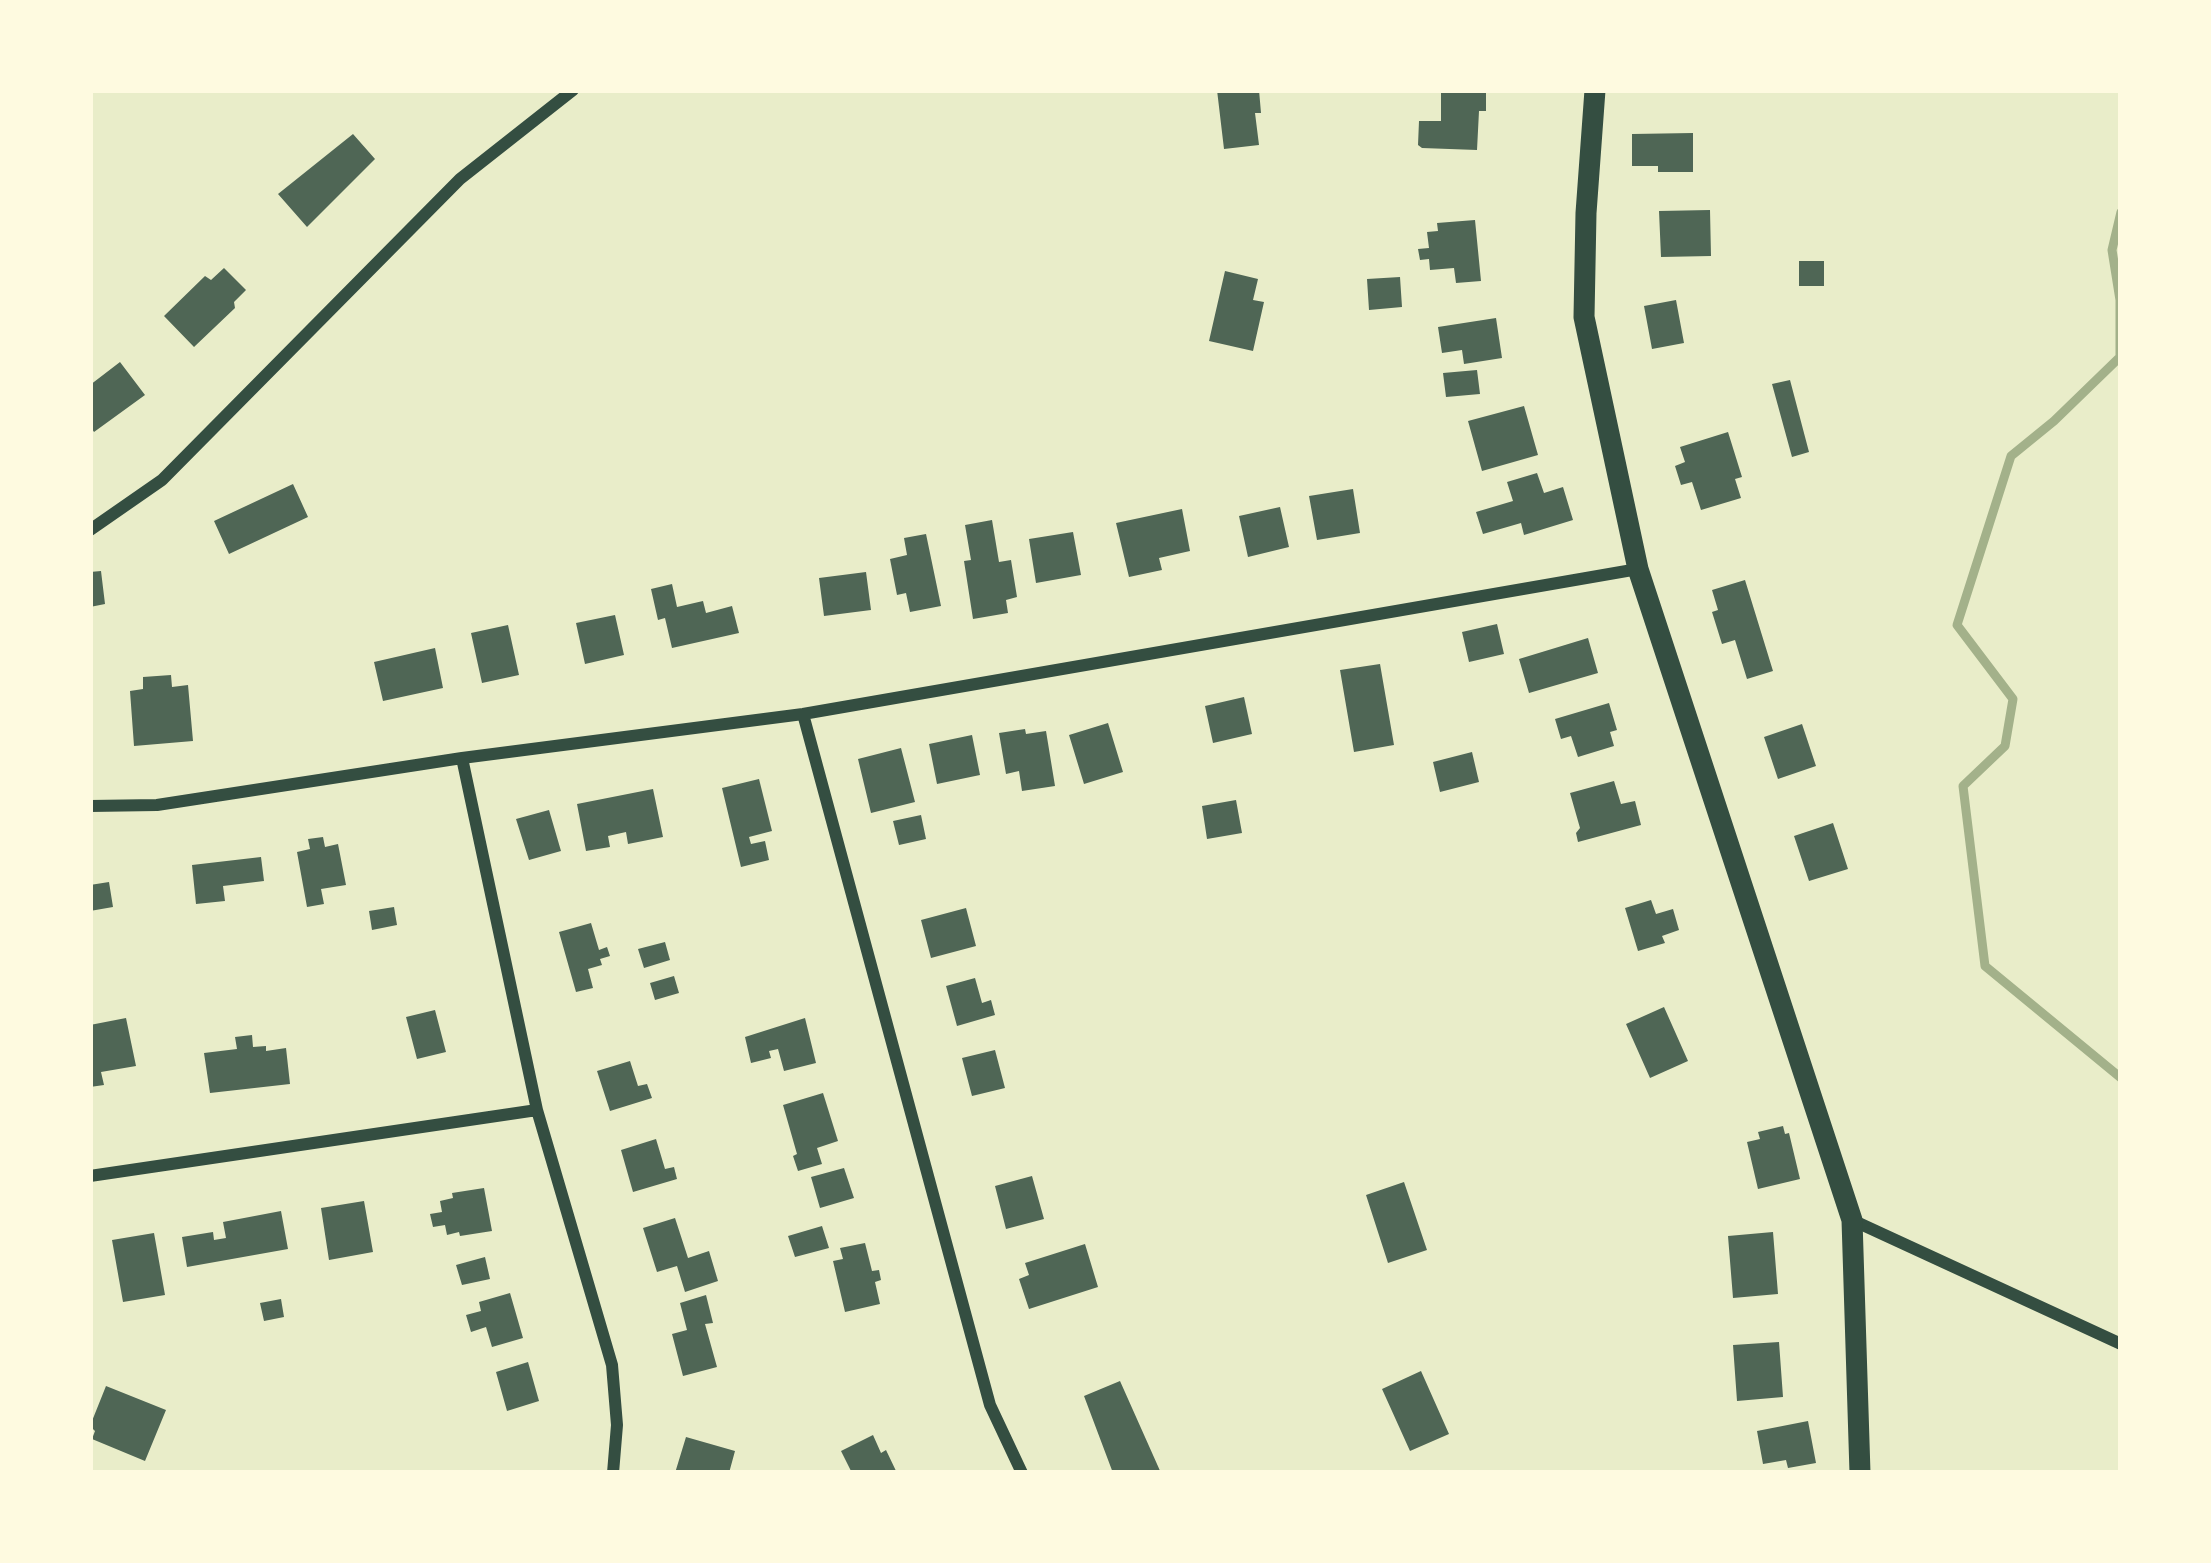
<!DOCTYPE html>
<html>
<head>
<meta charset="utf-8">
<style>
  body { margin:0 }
  #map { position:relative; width:2211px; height:1563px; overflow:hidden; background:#e9edc9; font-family:"Roboto Serif",serif }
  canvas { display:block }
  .frame { position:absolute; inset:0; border:93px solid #fefae0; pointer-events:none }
</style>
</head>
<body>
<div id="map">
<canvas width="2211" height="1563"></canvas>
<div class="frame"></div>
</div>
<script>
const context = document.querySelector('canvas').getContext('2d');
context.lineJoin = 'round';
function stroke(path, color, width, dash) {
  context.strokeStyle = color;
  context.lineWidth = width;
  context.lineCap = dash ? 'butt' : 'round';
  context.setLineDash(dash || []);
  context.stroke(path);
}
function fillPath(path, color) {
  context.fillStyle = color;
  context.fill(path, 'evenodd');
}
stroke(new Path2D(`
  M2121 212 2112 250 2120 300V357L2054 421 2011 456 1957 625 2013 699 2005 746 1963 786 1985 966 2121 1078`), '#a3b18a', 9);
fillPath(new Path2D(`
  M1217 90H1259L1261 113H1255L1259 145 1224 149Z
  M1441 90H1486V111H1479L1477 150 1422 148 1418 145 1419 121H1441Z
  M1693 133V172H1658V166H1632V134Z
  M353 134 375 159 307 227 278 194Z
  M1710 210 1711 256 1661 257 1659 211Z
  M1475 220 1481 281 1456 283 1454 268 1430 270 1429 259 1420 260 1418 249 1429 248 1427 232 1438 231 1437 223Z
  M1799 261H1824V286H1799Z
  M224 268 246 290 234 302 235 308 194 347 164 316 205 276 211 280Z
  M1225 271 1258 279 1253 300 1264 302 1253 351 1209 341Z
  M1400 277 1402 307 1369 310 1367 279Z
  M1676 300 1684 343 1652 349 1644 306Z
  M1496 318 1502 358 1464 364 1462 350 1442 353 1438 327Z
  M120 362 145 395 94 432 90 426V385Z
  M1477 370 1480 394 1446 397 1443 373Z
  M1790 380 1809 452 1792 457 1772 384Z
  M1524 406 1538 455 1482 471 1468 421Z
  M1728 432 1742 477 1735 479 1741 498 1701 510 1692 482 1681 485 1675 466 1685 462 1680 447Z
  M1537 473 1544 493 1563 487 1573 520 1524 535 1521 523 1483 534 1476 512 1513 501 1507 482Z
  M293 484 308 517 229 554 214 521Z
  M1353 489 1360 533 1317 540 1309 496Z
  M1280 507 1289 547 1248 557 1239 516Z
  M1182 509 1190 551 1159 558 1162 570 1129 577 1116 523Z
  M992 520 999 562 1011 560 1017 597 1006 600 1008 613 973 619 964 561 971 560 965 525Z
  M1073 532 1081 575 1036 583 1029 539Z
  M926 534 941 606 910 612 906 593 897 595 890 559 907 555 904 538Z
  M101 571 105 604 90 607V572Z
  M866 572 871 610 824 616 819 578Z
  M1745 580 1773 671 1747 679 1735 640 1722 644 1712 612 1718 610 1712 590Z
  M672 584 677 607 703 601 706 613 732 606 739 633 672 648 665 618 658 620 651 589Z
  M615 615 624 655 585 664 576 623Z
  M1497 624 1504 654 1469 662 1462 632Z
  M508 625 519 675 482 683 471 633Z
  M1588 638 1598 673 1529 693 1519 659Z
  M435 648 443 688 383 701 374 662Z
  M1380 664 1394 745 1354 752 1340 670Z
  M171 675 172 687 188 685 193 741 134 746 130 691 143 689V677Z
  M1244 697 1252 734 1213 743 1205 706Z
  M1609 703 1617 730 1610 732 1614 746 1578 757 1571 736 1561 739 1555 719Z
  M1108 723 1123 772 1084 784 1069 735Z
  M1802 724 1816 766 1778 779 1764 737Z
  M1025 729 1026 734 1046 731 1055 786 1022 791 1019 771 1006 774 999 733Z
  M972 735 980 775 937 784 929 744Z
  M901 748 915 802 871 813 858 759Z
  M1472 752 1479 782 1440 792 1433 762Z
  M759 779 772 831 749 837 751 844 765 841 769 860 741 867 722 788Z
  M1614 781 1621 804 1635 801 1641 825 1578 842 1576 833 1580 828 1570 793Z
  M653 789 663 837 628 844 626 832 608 836 610 847 586 851 577 804Z
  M1236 800 1242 833 1207 839 1202 806Z
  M549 810 561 851 529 860 516 819Z
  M921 815 926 839 899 845 893 821Z
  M1833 823 1848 869 1809 881 1794 836Z
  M323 837 325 847 338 844 346 885 321 889 324 904 307 907 297 852 310 849 308 839Z
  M261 857 264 881 223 886 225 901 196 904 192 865Z
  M109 882 113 907 90 911V885Z
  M1651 900 1656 914 1673 909 1679 930 1662 936 1665 943 1638 951 1625 908Z
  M394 907 397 925 372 930 369 911Z
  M966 908 976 946 931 958 921 920Z
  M591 923 599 950 607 947 610 956 600 959 602 965 588 969 593 988 576 992 559 932Z
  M665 942 670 960 644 968 638 949Z
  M674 976 679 993 655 1000 650 983Z
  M975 978 982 1003 991 1000 995 1015 957 1026 946 986Z
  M1664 1007 1688 1061 1650 1078 1626 1024Z
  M435 1010 446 1052 417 1059 406 1017Z
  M126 1018 136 1066 101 1072 104 1085 90 1087V1025Z
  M805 1018 816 1063 784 1071 778 1049 769 1051 771 1058 751 1063 745 1037Z
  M252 1035 253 1047 266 1046V1051L286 1048 290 1084 210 1093 204 1053 237 1049 235 1037Z
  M995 1050 1005 1088 972 1096 962 1058Z
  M630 1061 638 1086 647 1084 652 1098 610 1111 597 1071Z
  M823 1093 838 1141 817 1148 822 1164 798 1171 793 1156 797 1154 783 1105Z
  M1783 1126 1785 1134 1789 1133 1800 1179 1758 1189 1747 1142 1760 1139 1758 1132Z
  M656 1139 665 1169 674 1167 677 1179 633 1192 621 1150Z
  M844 1168 854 1198 820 1208 811 1177Z
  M1032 1176 1044 1219 1006 1229 995 1186Z
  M1404 1182 1427 1250 1388 1263 1366 1195Z
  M484 1188 492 1231 460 1236 459 1232 447 1235 445 1225 433 1227 430 1214 442 1212 440 1201 453 1198 452 1193Z
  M364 1201 373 1252 329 1260 321 1208Z
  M281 1211 288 1249 187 1267 182 1237 213 1232 214 1240 226 1238 223 1222Z
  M675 1218 688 1258 709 1251 718 1281 685 1292 677 1266 657 1272 643 1228Z
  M822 1226 829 1248 795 1257 788 1236Z
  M1773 1232 1778 1294 1733 1298 1728 1236Z
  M154 1233 165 1295 123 1302 112 1240Z
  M865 1243 872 1271 879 1270 881 1280 875 1282 880 1304 845 1312 833 1261 843 1259 840 1248Z
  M1085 1244 1098 1287 1029 1309 1019 1279 1029 1275 1025 1263Z
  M485 1257 490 1279 462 1285 456 1265Z
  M510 1293 523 1338 492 1347 486 1327 471 1332 466 1315 481 1311 479 1302Z
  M706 1295 713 1323 705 1324 717 1367 683 1376 672 1334 687 1330 680 1303Z
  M281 1299 284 1317 264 1321 260 1303Z
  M1779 1342 1783 1397 1737 1401 1733 1345Z
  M528 1362 539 1401 507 1411 496 1372Z
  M1421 1371 1449 1434 1410 1451 1382 1389Z
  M1120 1381 1161 1473H1113L1084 1396Z
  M106 1386 166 1410 145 1461 92 1439 95 1431 90 1426Z
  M1808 1421 1816 1463 1788 1468 1786 1460 1763 1464 1757 1431Z
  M873 1435 881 1453 886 1450 897 1473H852L841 1451Z
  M686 1437 735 1451 729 1473H675Z`), '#4f6655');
stroke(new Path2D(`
  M90 530 162 480 460 179 573 90
  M803 714 990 1405 1022 1473
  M462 758 537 1110 612 1365 617 1425 613 1473
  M90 806 157 805 462 758 803 714 1638 569
  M90 1176 537 1110
  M1852 1220 2121 1344`), '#344e41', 12);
stroke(new Path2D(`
  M1595 90 1586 213 1584 317 1638 569 1852 1220 1860 1473`), '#344e41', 21);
</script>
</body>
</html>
